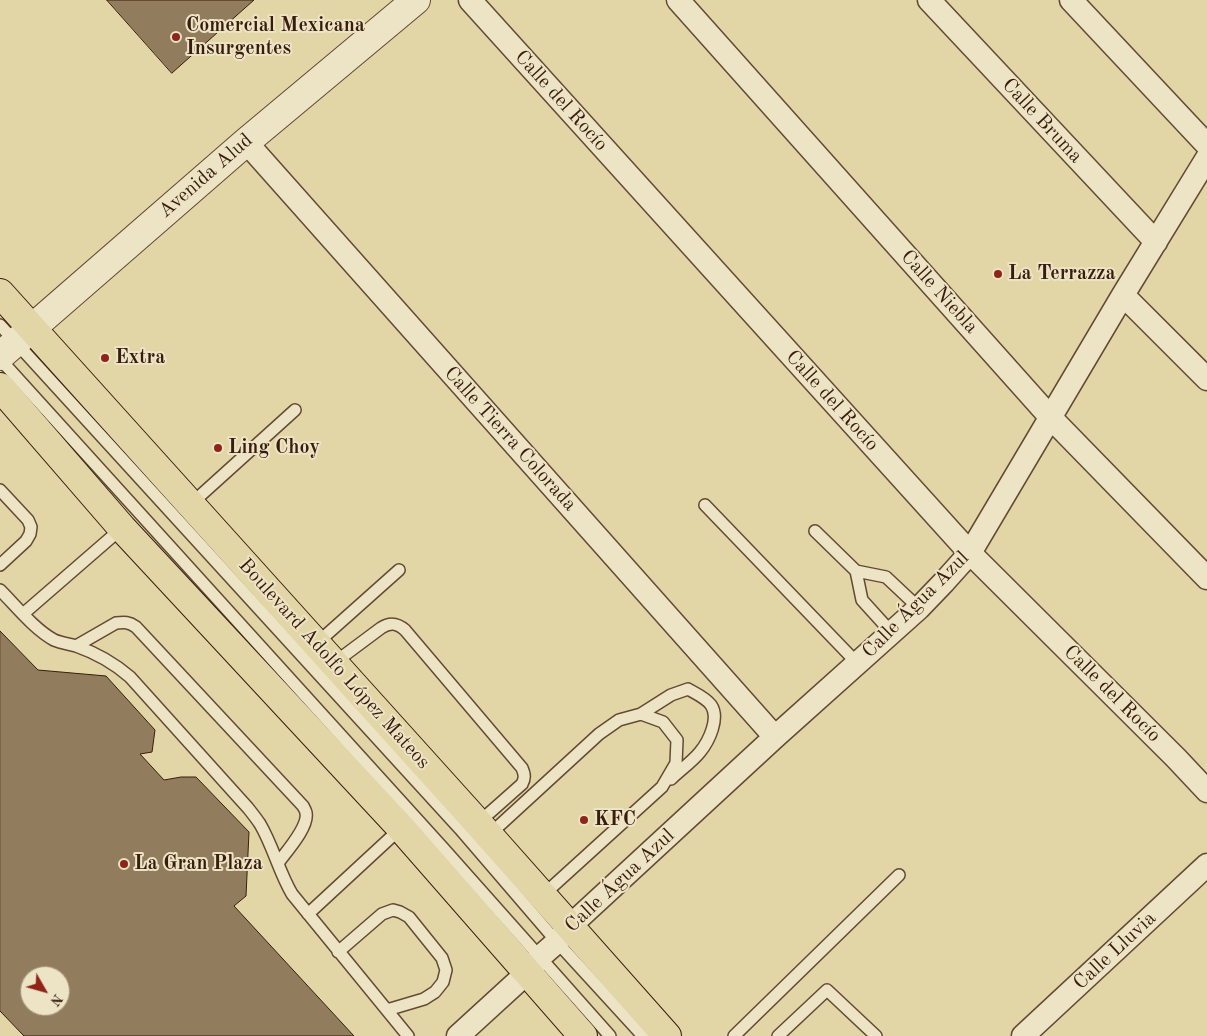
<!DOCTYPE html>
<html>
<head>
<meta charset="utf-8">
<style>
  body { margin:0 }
  #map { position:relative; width:1207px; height:1036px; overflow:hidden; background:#e3d6a6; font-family:"Old Standard TT",serif }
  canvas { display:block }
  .north { position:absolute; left:20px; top:966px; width:50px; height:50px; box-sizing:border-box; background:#ede4c5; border:1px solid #a5947c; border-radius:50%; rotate:128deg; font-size:14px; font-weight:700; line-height:20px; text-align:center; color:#381c0e }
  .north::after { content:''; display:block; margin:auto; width:18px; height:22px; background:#8f2418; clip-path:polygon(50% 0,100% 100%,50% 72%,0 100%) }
</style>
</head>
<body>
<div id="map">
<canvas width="1207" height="1036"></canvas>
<div class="north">N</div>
</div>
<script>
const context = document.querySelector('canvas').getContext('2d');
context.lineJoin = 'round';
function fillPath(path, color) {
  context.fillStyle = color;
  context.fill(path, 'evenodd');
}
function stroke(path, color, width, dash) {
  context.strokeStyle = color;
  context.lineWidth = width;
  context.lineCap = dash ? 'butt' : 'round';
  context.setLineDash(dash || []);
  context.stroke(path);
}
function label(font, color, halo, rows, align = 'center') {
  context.font = font + ' "Old Standard TT",serif';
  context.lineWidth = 4;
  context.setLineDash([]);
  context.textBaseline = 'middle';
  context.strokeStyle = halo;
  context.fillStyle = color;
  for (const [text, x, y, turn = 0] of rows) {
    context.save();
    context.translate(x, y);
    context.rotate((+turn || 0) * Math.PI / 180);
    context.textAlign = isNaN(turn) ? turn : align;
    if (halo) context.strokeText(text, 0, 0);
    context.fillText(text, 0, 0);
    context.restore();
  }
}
const building = new Path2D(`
  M107 0H254L172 73Z
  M0 631 38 670 106 676 155 730 152 752 140 754 164 780 181 777H196L249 832 246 896 234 906 354 1036H24L0 1011ZM30 976H60V1006H30Z`);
fillPath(building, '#917d5d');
stroke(building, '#381c0e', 1);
const service = new Path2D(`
  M0 325 460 829 557 942 643 1036
  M0 359 443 848 610 1036
  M0 490 28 520 31 527 30 534 26 541 0 565
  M191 504 295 410
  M705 505 857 663
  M815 531 856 571
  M0 590C16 606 34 629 54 640 61 643 69 644 76 646 96 653 114 663 130 677L248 808C252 813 256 818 260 824 273 846 279 872 292 894L408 1036
  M23 614 122 528
  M891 632 862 600 856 571 886 577 919 608
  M316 644 399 570
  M76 646 116 623C125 622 129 622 136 627L303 806C304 808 306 811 306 813 309 827 286 852 278 863
  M334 663 381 628C390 622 397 623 405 630L522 768C525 775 525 778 522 784L478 823
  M641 714 671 695 688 689C695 693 706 698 711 705 720 718 709 741 700 752 692 762 680 770 671 779
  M489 835 599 734 619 720 641 714 663 722 677 740 676 763 662 787 542 896
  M308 914 401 828
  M338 952 382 914 393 910 400 912 409 917 442 958 446 970 443 982 435 992 424 999 387 1010
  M734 1036 899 875
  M778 1036 827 990 876 1036`);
const minor = new Path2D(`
  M470 0 970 553 1176 758 1207 791
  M678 0 1051 418 1207 578
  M929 0 1156 242
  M1071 0 1207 145
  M246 142 775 737
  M1123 295 1207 379
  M458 1036 528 972 541 956 557 942 569 927 775 737 919 608 944 582 970 553 1123 295 1207 158
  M1023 1036 1207 865`);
const tertiary = new Path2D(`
  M0 356 246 142 416 0`);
const primary = new Path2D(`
  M0 293 478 823 667 1036
  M0 387 122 528 401 828 583 1036`);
stroke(service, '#634a34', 14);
stroke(minor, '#634a34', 25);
stroke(tertiary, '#634a34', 30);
stroke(primary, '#381c0e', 30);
stroke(service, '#ede4c5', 11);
stroke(minor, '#ede4c5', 22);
stroke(tertiary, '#ede4c5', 28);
stroke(primary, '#e3d6a6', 28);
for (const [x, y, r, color] of [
  [176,37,5,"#8f2418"],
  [998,274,5,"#8f2418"],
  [105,358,5,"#8f2418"],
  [218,448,5,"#8f2418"],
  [584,820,5,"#8f2418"],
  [124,864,5,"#8f2418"]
]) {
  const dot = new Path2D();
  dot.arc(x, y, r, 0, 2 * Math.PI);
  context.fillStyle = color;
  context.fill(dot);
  stroke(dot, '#ede4c5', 2);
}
label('bold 20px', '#381c0e', '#ede4c5', [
  ["Comercial Mexicana",186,26],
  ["Insurgentes",186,49],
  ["La Terrazza",1008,274],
  ["Extra",115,358],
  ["Ling Choy",228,448],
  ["KFC",594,820],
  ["La Gran Plaza",134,864]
], 'left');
label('20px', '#381c0e', '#ede4c5', [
  ["Calle del Rocío",561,101,48],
  ["Calle Bruma",1042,121,47],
  ["Avenida Alud",206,176,-41],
  ["Calle Niebla",939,292,48],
  ["Calle del Rocío",832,401,48],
  ["Calle Tierra Colorada",510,439,48],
  ["Calle Água Azul",916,605,-45],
  ["Boulevard Adolfo López Mateos",334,664,48],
  ["Calle del Rocío",1112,694,45],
  ["Calle Água Azul",620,881,-43],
  ["Calle Lluvia",1115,951,-43]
]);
</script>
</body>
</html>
